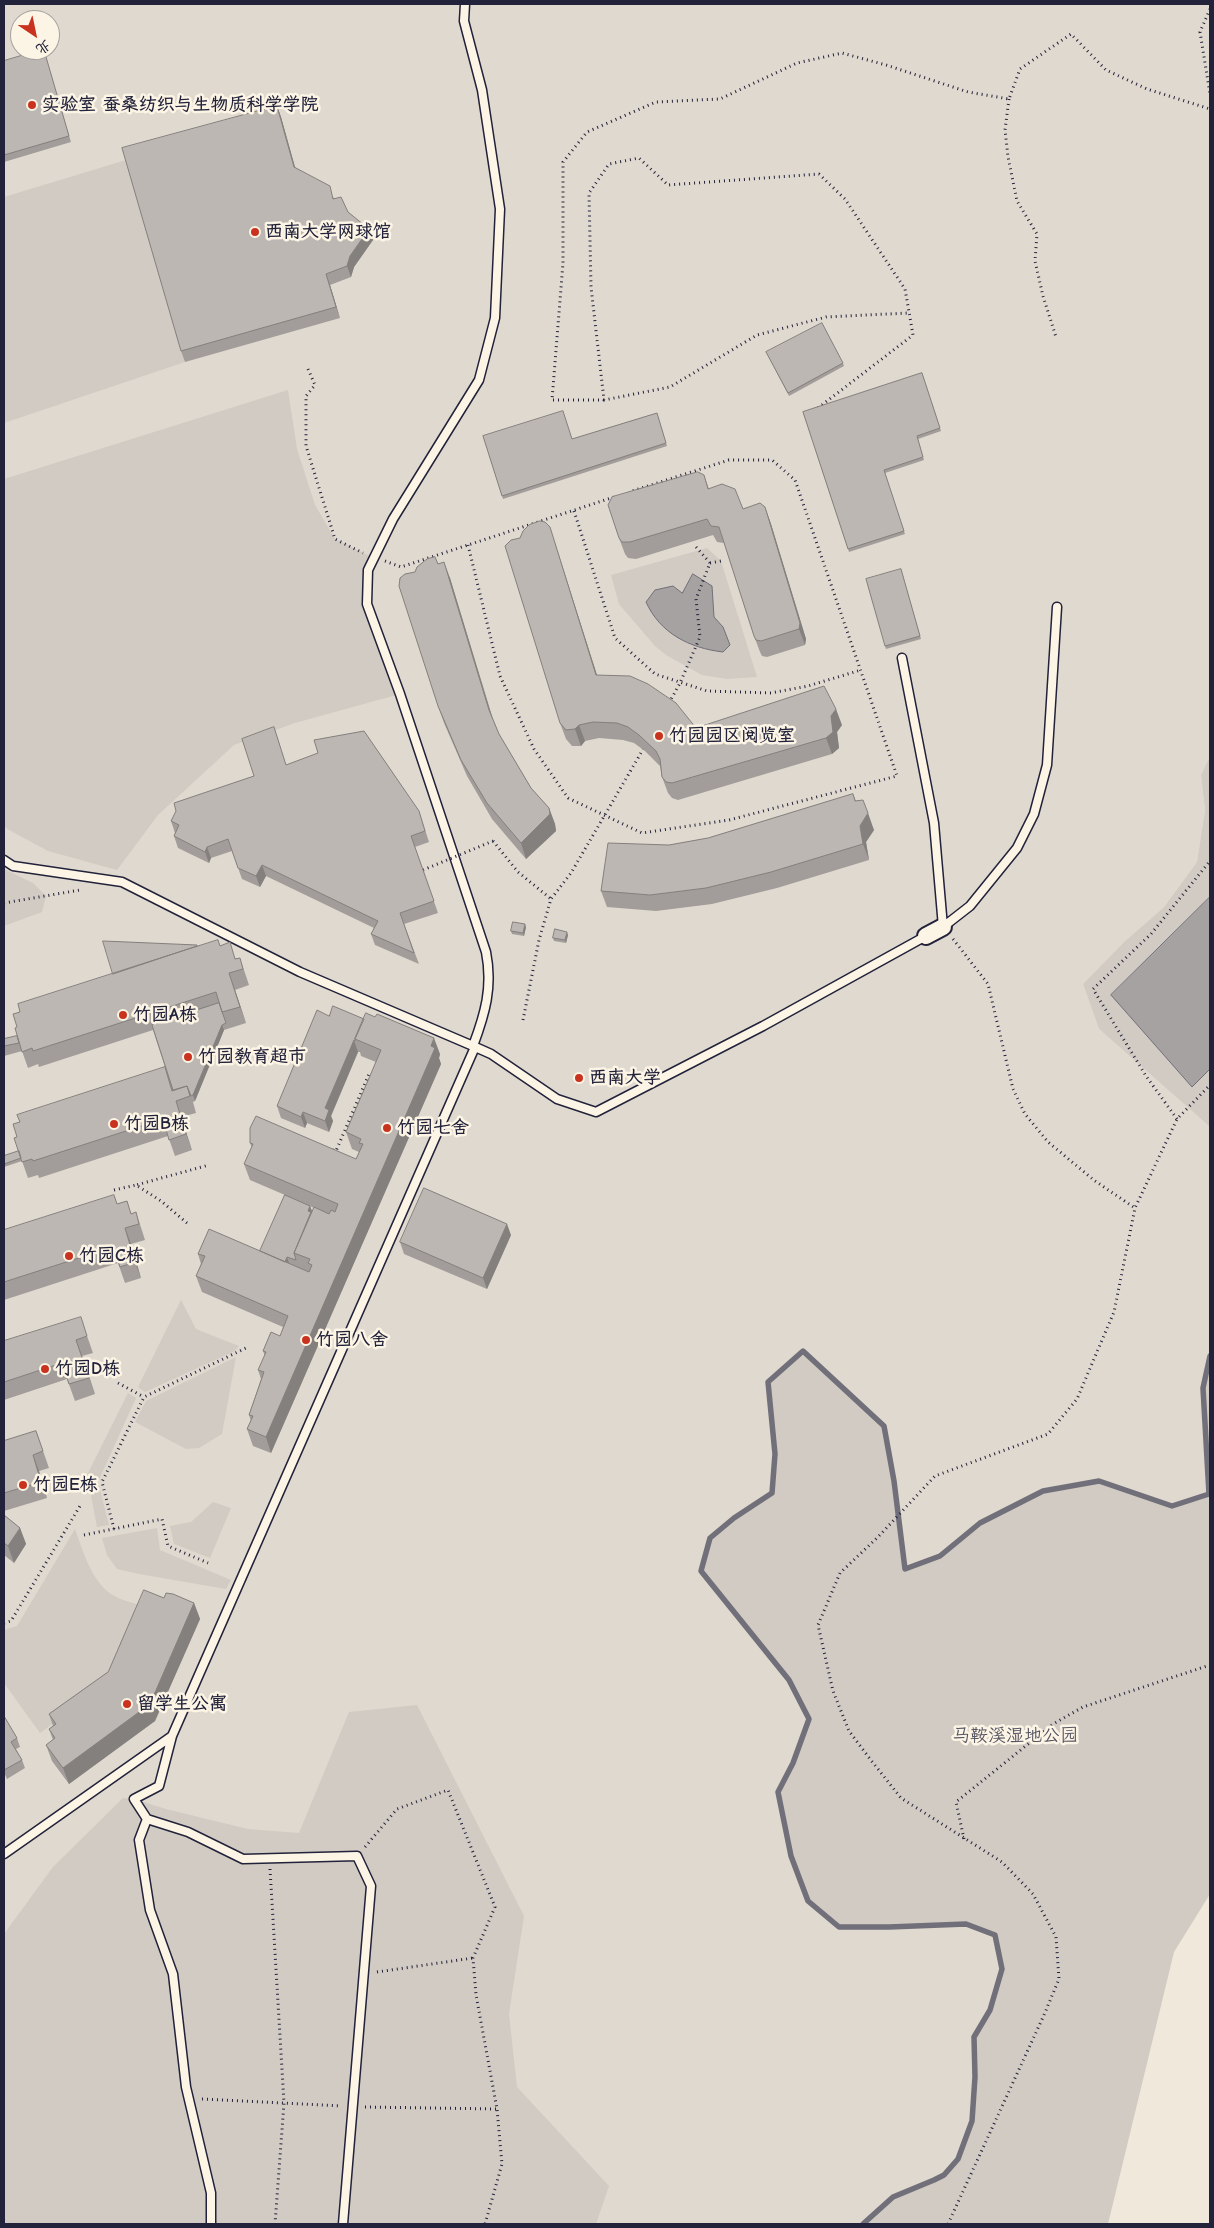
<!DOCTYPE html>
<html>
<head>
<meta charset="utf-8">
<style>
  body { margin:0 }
  #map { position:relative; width:1214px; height:2228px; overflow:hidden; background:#efe8db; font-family:"Comic Neue","LXGW WenKai TC",sans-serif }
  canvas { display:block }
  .frame { position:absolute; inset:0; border:5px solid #22223b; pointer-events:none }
  .north { position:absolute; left:10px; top:10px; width:50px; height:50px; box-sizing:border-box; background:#fcf5e5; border:1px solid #a5a1a1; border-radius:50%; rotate:146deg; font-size:14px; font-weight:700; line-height:20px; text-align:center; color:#22223b }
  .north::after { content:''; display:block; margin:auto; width:18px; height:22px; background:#c8321e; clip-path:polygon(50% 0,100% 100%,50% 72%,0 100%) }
</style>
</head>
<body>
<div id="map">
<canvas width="1214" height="2228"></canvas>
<div class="frame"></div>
<div class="north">北</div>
</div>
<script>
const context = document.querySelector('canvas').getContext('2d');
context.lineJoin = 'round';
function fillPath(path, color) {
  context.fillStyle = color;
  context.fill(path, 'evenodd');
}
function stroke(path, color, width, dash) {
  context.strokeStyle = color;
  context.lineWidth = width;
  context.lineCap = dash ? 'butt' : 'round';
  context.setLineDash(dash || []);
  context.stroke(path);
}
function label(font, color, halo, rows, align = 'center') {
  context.font = font + ' "Comic Neue","LXGW WenKai TC",sans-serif';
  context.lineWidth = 5;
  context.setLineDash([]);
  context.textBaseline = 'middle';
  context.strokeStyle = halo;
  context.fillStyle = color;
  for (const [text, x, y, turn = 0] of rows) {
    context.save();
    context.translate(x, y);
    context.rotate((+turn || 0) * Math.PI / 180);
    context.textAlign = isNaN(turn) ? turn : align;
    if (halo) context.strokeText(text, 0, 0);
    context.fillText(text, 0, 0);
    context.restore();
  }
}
fillPath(new Path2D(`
  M4 4H1210V756L1201 775 1205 810 1197 862 1164 907 1125 941 1083 984 1099 1029 1210 1127V1356L1203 1388 1209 1494 1172 1506 1099 1481 1043 1491 980 1523 940 1556 905 1569 894 1481 884 1426 768 1382 775 1454 772 1493 734 1518 725 1602 789 1680 809 1719 793 1763 778 1792 840 1927H889L966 1924 995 1935 1002 1969 990 2010 974 2037 975 2077 972 2121 958 2159 944 2175 934 2180 893 2197 863 2224H4ZM20 20H50V50H20Z`), '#e0d9cf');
fillPath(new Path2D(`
  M126 160 185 362 4 423V197Z
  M288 390 297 449 315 505 335 539 374 558 367 604 400 694 295 723 234 745 158 815 117 870 48 851 9 830 4 826V479Z
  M707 548 721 561 757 677 727 679 702 675 666 655 655 646 619 604 611 575Z
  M1210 756V1127L1099 1029 1083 984 1125 941 1164 907 1197 862 1205 810 1201 775Z
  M4 869 33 883 46 896 42 912 4 926Z
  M181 1300 196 1329 239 1346 235 1351 145 1392 138 1387Z
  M803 1351 884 1426 894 1481 905 1569 940 1556 980 1523 1043 1491 1099 1481 1172 1506 1208 1494 1203 1388 1210 1356V1894L1174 1952 1108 2224H863L893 2197 934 2180 944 2175 958 2159 972 2121 975 2077 974 2037 990 2010 1002 1969 995 1935 966 1924 889 1927H839L808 1901 791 1856 778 1792 793 1763 809 1719 789 1680 701 1571 710 1538 734 1518 772 1493 775 1454 768 1382Z
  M236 1357 222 1434 199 1448 186 1449 135 1422 146 1401Z
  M128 1393 136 1398 98 1482 109 1525 97 1527 87 1475Z
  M213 1502 231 1508 210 1558 174 1544 170 1526 191 1522Z
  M157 1528 160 1550 231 1580 226 1589 139 1574 117 1569 107 1555 102 1538Z
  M75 1529C83 1551 91 1580 111 1594 120 1600 134 1603 144 1606L107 1684 40 1733 4 1683V1630L17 1626Z
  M417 1705 524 1916 509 2014 517 2087 609 2186 596 2224H4V1934L53 1867 123 1798 134 1799 166 1809 248 1829 299 1833 349 1712Z`), '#d1cbc3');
const water = new Path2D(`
  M693 574 712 586 714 617 723 627 730 645 723 652C689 648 660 633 646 602L655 590 673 586 682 593Z
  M1210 897V1069L1192 1087 1111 995Z`);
fillPath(water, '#a6a2a2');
stroke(water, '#716f79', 1);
stroke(new Path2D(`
  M863 2224 893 2197 934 2180 944 2175 958 2159 972 2121 975 2077 974 2037 990 2010 1002 1969 995 1935 966 1924 889 1927H839L808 1901 791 1856 778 1792 793 1763 809 1719 789 1680 701 1571 710 1538 734 1518 772 1493 775 1454 768 1382 803 1351 884 1426 894 1481 905 1569 940 1556 980 1523 1043 1491 1099 1481 1172 1506 1209 1494 1203 1388 1210 1356`), '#716f79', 5.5);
const service = new Path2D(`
  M902 658 934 823 943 927
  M4 860 13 866 122 882 300 972 473 1046C485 1014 493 987 486 952L400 694 367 604 368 570 393 519 479 380 495 318 500 209 482 90 464 21 465 4
  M943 927 970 906 1017 848 1034 814 1047 765 1057 607
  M473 1046 491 1054 557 1099 596 1112 763 1026 926 936
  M172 1736 159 1786 134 1799 147 1819 139 1840 150 1910 173 1974 186 2087 211 2193V2224
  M147 1819 188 1832 243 1859 357 1856 371 1886 343 2224
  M4 1854 172 1736 475 1047`);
const minor = new Path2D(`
  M926 936 943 927`);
stroke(service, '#22223b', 11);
stroke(minor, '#22223b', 20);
stroke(new Path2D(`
  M1210 9 1200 32 1210 94
  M1009 99 1005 130 1008 157 1017 201 1037 234 1035 261 1043 296 1056 337
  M308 369 315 385 306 396V446L335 539 363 553
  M604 400H552L563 263V162L587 132 656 102 720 99 797 63 842 53 886 65 968 92 1009 99 1020 69 1071 34 1106 70 1147 89 1210 109
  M818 408 913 335 905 289 845 199 819 174 668 185 639 158 609 164 589 193 591 287 604 400 670 387 757 335 826 317 909 313
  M574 511 615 638 655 674 707 691 771 693 808 686 861 670
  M468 545 500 676 534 749 568 798 642 833 729 820 897 776 795 480 772 460H729L629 492
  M385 561 401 567 614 497
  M710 563 721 561
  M669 703 680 683 700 637 696 599 710 563 696 547
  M493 841 518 872 551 899
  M4 903 80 890
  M953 939 988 984 1013 1089 1025 1114 1048 1142 1095 1181 1135 1208
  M523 1020 539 940 551 899 571 873 645 746
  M1177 1119 1146 1076 1093 989 1151 934 1210 861
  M333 1150 336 1151 369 1074
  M114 1190 136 1185
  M187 1223 161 1201 136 1185 209 1165
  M118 1383 144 1397
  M114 1529 102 1482 144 1397 246 1348
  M84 1535 162 1519 168 1546 208 1563
  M4 1623 11 1621 80 1506
  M964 1839 956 1802 1053 1724 1083 1707 1210 1665
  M365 1847 397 1809 448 1790 495 1907 473 1958 476 1995 497 2109 502 2164 485 2224
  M270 1869 284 2103 275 2224
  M377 1972 473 1958
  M202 2099 341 2106
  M365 2107 497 2109
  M948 2224 1044 2015 1059 1979 1056 1937 1033 1894 1002 1862 901 1798 870 1759 849 1731 833 1691 818 1625 840 1573 878 1537 935 1476 1048 1434 1077 1399 1114 1312 1135 1208 1177 1119 1210 1085`), '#22223b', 3, [1, 4]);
stroke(service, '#fcf5e5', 8);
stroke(minor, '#fcf5e5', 16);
stroke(new Path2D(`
  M423 870 493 841`), '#22223b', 3, [1, 4]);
fillPath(new Path2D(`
  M45 55 71 142 4 162V61Z
  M277 106 281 117 295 167 334 198 348 212 373 240 354 267 351 277 330 285 340 318 185 362 181 351Z
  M766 352 843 363 844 366 789 396Z
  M922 373 941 431 918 439 924 460 885 473 905 534 849 552 803 412Z
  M657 413 667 446 503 499 483 436 572 439Z
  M704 475 709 489 743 509 765 507 771 524 806 639 805 645 767 657 762 656 760 652 754 636 724 543 717 542 713 535 636 559 628 558 625 554 619 538Z
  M555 543 597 675 696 728 842 725 837 732 839 748 832 754 678 800 672 798 668 793 662 777 660 766 645 751 634 743 623 740 599 738 585 741 581 746H572L566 739 560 723Z
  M438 563 450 578 493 719 499 734 531 788 549 808 555 824 556 831 526 859 492 819 467 776 444 723 438 706 415 572Z
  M901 569 921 639 886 649 885 646Z
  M274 727 286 765 419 811 429 842 415 847 438 913 404 924 419 964 375 945 371 934 374 928 266 876 260 887 242 879 232 851 211 858 209 863 178 848 174 836 175 833 171 821 254 776Z
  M853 794 856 801 874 830 866 842 869 860 777 888 712 904 656 911 607 907 601 891 669 845 708 838Z
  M526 927 524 936 512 934 511 931Z
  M568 935 566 943 554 941 553 938Z
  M198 946H220L236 959 240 958 249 985 235 990 246 1023 224 1030 195 1101 193 1102 196 1113 181 1117 192 1150 175 1156 168 1136 39 1178 38 1175 28 1178 22 1161 4 1167V1156L19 1151 165 1067 153 1030 39 1067 38 1064 28 1068 22 1051 4 1056V1039L17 1036V1027Z
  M329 1016 440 1054 439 1058 441 1064 271 1453 253 1446 247 1429 251 1421 249 1415 261 1379 258 1370 265 1356 263 1351 280 1336 283 1327 202 1292 196 1276 201 1264 198 1254 260 1251 285 1195 250 1180 244 1164 252 1148 250 1143 356 1159 359 1152 352 1149 346 1132 376 1062 361 1056 360 1052H358L331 1116 333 1121 329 1132 307 1123 305 1128 281 1118 277 1106ZM310 1206 314 1208 312 1211Z
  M127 1201 131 1214 136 1212 145 1240 131 1244 141 1278 125 1283 118 1263 4 1300V1230L117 1204Z
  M511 1235 487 1289 404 1254 400 1242Z
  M86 1333 93 1353 82 1356 95 1394 75 1401 67 1379 4 1400V1341Z
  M36 1431 49 1468 39 1471 47 1498 4 1511V1441Z
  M4 1515 20 1528 26 1544 14 1563 4 1555Z
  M164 1598 194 1603 200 1619 155 1721 69 1784 52 1761 46 1745 53 1740 49 1729 53 1726 49 1714 108 1672Z
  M4 1716 17 1738 20 1747 16 1749 22 1760 25 1768 7 1779 4 1772Z`), '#a29d9a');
fillPath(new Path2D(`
  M277 106 281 117 298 178 294 167Z
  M369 229 373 240 354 267 351 277 347 266 350 256Z
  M326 274 330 285 340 318 336 307Z
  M765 507 771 524 806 639 805 645 799 629Z
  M550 527 555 543 602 691 596 675Z
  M444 562 450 578 495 727 489 710Z
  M836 709 842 725 837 732 839 748 832 754 826 738 831 716Z
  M579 725 585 741 581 746 575 729Z
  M549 808 555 824 556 831 526 859 521 843Z
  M868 813 874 830 866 842 869 860 863 844 860 826Z
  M207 847 211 858 209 863 205 852Z
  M262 865 266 876 260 887 256 876Z
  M525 924 526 927 524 936 523 933Z
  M567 932 568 935 566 943 565 940Z
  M229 973 235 990 246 1023 240 1007Z
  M222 1025 224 1030 195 1101 193 1095Z
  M434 1038 440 1054 439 1058 441 1064 271 1453 266 1437Z
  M354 1040 358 1052 331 1116 333 1121 329 1132 325 1121V1108Z
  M176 1101 181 1117 192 1150 186 1134Z
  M303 1112 307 1123 305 1128 301 1117Z
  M310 1206 313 1214 308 1211Z
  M507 1224 511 1235 487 1289 483 1278Z
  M125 1228 131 1244 141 1278 135 1262Z
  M287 1257 290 1266 285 1262Z
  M76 1340 82 1356 95 1394 89 1378Z
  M33 1455 39 1471 47 1498 41 1482Z
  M20 1528 26 1544 14 1563 8 1546Z
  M194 1603 200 1619 155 1721 69 1784 63 1768Z`), '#84807d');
const building = new Path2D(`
  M40 50H44L69 136 4 155V61Z
  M277 106 294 167 330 186 333 199 341 197 348 212 369 229 350 256 347 266 326 274 336 307 181 351 122 148Z
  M822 323 843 363 788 393 766 352Z
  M922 373 940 428 917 436 923 457 884 470 904 531 848 549 803 412Z
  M563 411 572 439 657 413 666 443 502 496 483 436Z
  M698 472 704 475 708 489 722 484 735 489 743 509 760 503 765 507 800 623 799 629 761 641 756 640 754 636 719 527 711 526 707 519 630 542H622L619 538 608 505 612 497Z
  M540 521 545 522 550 527 596 675 630 676 648 684 676 703 696 728 824 686 836 709 831 716 833 732 826 738 672 783 666 782 662 777 660 759 656 751 639 735 628 727 617 723 593 722 579 725 575 729 566 730 560 723 505 546 511 540 520 538 523 531 529 525Z
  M435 557 438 564 444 562 489 710 499 734 531 788 549 808 550 814 521 843 487 803 461 760 438 706 399 586 400 578 405 574 415 572 417 567 427 559Z
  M901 569 920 636 885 646 866 579Z
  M274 727 286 765 318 753 314 740 364 731 419 811 425 831 411 836 434 901 400 913 414 953 371 934 378 921 262 865 256 876 238 868 228 839 207 847 205 852 174 836 179 825 171 821 176 811 174 803 254 776 242 739Z
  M853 794 855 801 863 800 868 813 860 826 863 844 771 872 706 888 650 895 601 891 608 843 669 845 708 838Z
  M513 922 525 924 523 933 511 931Z
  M555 929 567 932 565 940 553 938Z
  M218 940 220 946 230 942 235 959 240 958 243 969 229 973 240 1007 222 1012 216 992 33 1051 32 1048 22 1052 15 1028 17 1027 13 1014 20 1012 18 1004Z
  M103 941 197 945V946L113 974Z
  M219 1003 226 1023 222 1025 193 1095 191 1096 187 1086 173 1090 152 1025Z
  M333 1006 364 1019 355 1039V1041L354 1040 325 1108 329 1110 325 1121 303 1112 301 1117 277 1106 317 1010 329 1016Z
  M366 1013 375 1017 377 1014 434 1038 431 1046 435 1048 266 1437 247 1429 253 1416 249 1415 264 1372 258 1370 266 1352 263 1351 271 1332 280 1336 288 1316 196 1276 205 1256 198 1254 209 1229 309 1272 312 1265 308 1263 310 1259 294 1253 314 1207 329 1214 331 1210 335 1212 338 1204 244 1164 253 1144 250 1143V1128L256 1116 356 1159 363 1144 359 1143 361 1139 346 1132 381 1050 355 1039Z
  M17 1036 19 1043 4 1046V1039Z
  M165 1067 172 1091 187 1086 190 1096 176 1101 186 1134 169 1140 163 1119 33 1161 32 1159 22 1162 14 1138 17 1137 13 1124 20 1122 17 1115Z
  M19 1151 21 1158 4 1164V1156Z
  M424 1188 507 1224 483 1278 400 1242Z
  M114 1195 117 1204 127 1201 131 1214 136 1212 139 1224 125 1228 135 1262 120 1267 113 1247 4 1282V1230Z
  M285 1195 310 1206 308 1211 311 1212 294 1253 296 1260 287 1257 285 1262 260 1251Z
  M81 1317 87 1336 76 1340 89 1378 69 1384 62 1363 4 1382V1341Z
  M36 1431 43 1451 33 1455 41 1482 4 1493V1441Z
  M4 1515 20 1528 8 1546 4 1543Z
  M144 1590 164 1598 166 1593 173 1594 194 1603 150 1704 63 1768 46 1745 55 1738 49 1729 56 1724 49 1714 108 1672Z
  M4 1716 17 1738 11 1742 22 1760 4 1770Z`);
fillPath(building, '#bcb7b3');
stroke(building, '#84807d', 1);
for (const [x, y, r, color] of [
  [32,105,5,"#c8321e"],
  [255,232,5,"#c8321e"],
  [659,736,5,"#c8321e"],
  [123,1015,5,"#c8321e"],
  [188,1057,5,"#c8321e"],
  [579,1078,5,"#c8321e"],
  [114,1124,5,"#c8321e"],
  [387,1128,5,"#c8321e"],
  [69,1256,5,"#c8321e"],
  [306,1340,5,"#c8321e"],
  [45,1369,5,"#c8321e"],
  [23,1485,5,"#c8321e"],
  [127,1704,5,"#c8321e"]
]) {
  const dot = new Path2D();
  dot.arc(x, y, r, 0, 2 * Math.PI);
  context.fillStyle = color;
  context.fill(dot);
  stroke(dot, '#fcf5e5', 2);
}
label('bold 18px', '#22223b', '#fcf5e5', [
  ["实验室 蚕桑纺织与生物质科学学院",42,105],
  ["西南大学网球馆",265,232],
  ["竹园园区阅览室",669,736],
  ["竹园A栋",133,1015],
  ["竹园教育超市",198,1057],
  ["西南大学",589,1078],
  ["竹园B栋",124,1124],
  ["竹园七舍",397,1128],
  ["竹园C栋",79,1256],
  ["竹园八舍",316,1340],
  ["竹园D栋",55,1369],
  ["竹园E栋",33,1485],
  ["留学生公寓",137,1704]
], 'left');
label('18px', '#575564', '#fcf5e5', [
  ["马鞍溪湿地公园",1015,1736]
]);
</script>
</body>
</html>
